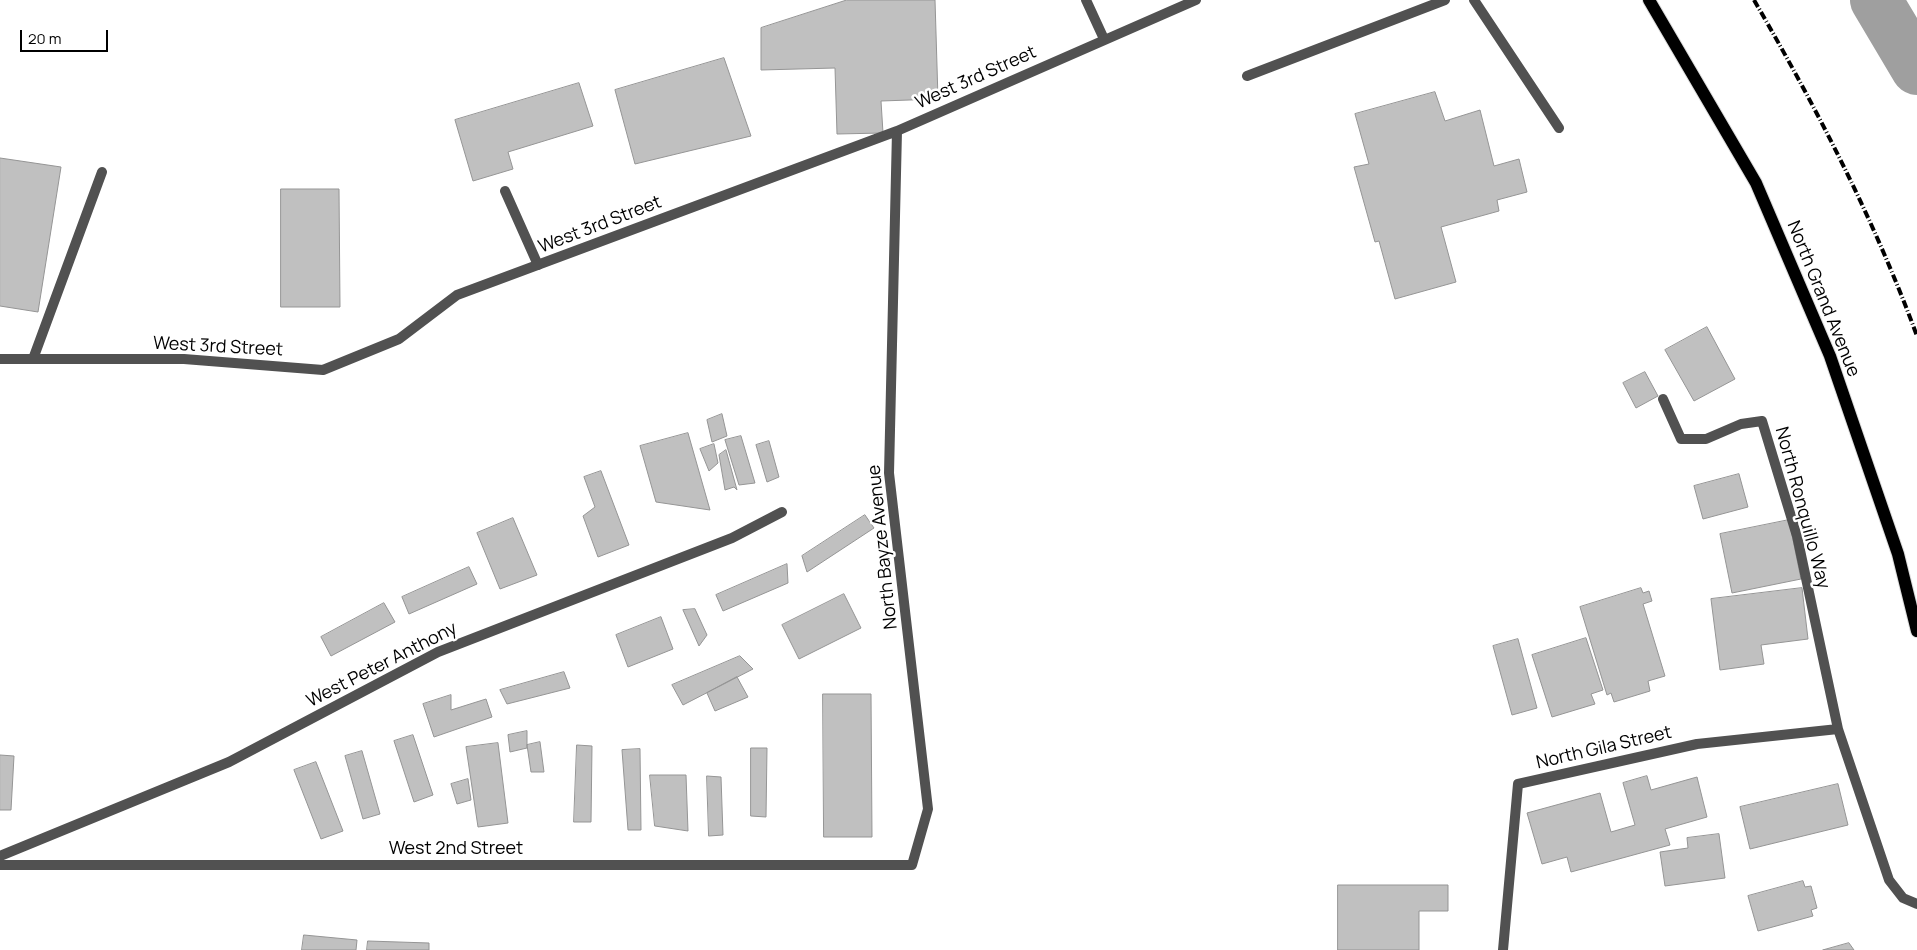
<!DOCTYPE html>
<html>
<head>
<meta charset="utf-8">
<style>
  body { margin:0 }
  #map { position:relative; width:1917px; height:950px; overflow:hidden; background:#fff; font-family:Manrope,sans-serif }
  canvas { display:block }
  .scale { position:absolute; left:20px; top:30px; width:88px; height:22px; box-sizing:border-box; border:2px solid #000; border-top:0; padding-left:6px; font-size:15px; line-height:18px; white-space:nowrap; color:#000; -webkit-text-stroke:4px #fff; paint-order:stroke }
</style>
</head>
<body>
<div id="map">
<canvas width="1917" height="950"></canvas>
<div class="scale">20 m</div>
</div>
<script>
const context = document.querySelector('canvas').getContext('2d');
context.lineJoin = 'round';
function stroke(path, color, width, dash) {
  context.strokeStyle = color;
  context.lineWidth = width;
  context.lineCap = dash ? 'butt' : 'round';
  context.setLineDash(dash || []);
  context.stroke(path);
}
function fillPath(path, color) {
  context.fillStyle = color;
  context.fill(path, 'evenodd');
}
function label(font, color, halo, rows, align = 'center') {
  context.font = font + ' Manrope,sans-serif';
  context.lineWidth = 5;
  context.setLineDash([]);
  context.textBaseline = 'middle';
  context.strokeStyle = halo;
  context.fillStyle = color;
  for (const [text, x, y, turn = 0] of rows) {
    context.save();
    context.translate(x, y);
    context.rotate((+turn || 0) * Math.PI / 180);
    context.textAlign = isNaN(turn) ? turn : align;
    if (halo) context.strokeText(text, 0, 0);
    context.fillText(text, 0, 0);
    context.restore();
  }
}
stroke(new Path2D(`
  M1876 0 1917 69`), '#9f9f9f', 52);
const building = new Path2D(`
  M847 0H935L938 99 881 101 883 133 837 134 835 68 761 70V28Z
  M724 58 751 136 635 164 615 90Z
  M579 83 593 126 508 152 513 169 473 181 455 120Z
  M1435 92 1445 121 1480 110 1494 166 1519 159 1527 192 1497 200 1499 211 1441 227 1456 282 1395 299 1379 241 1375 242 1354 167 1369 164 1355 114Z
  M0 158 61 167 38 312 0 306Z
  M281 189H339L340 307H281Z
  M1707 327 1735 379 1694 401 1665 350Z
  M1645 372 1658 396 1636 408 1623 383Z
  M722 414 727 436 712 442 707 420Z
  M688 433 710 510 656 502 640 446Z
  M741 436 755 483 739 485 725 440Z
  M769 441 779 477 767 482 756 445Z
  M714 444 718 463 709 471 700 449Z
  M726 450 737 490 734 487 725 490 719 455Z
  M601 471 629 545 598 557 583 516 595 507 584 477Z
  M1739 474 1748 507 1703 519 1694 486Z
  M865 515 874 528 807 572 802 556Z
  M513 518 537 575 500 589 477 533Z
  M1789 520 1801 579 1732 593 1720 534Z
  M787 564 788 583 723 611 716 595Z
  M469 567 477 584 409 614 402 597Z
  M1641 588 1643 593 1649 591 1652 601 1643 604 1665 676 1648 681 1650 691 1614 702 1611 693 1607 695 1580 607Z
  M1802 588 1808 639 1761 645 1764 664 1720 670 1711 599Z
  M844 594 861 628 799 659 782 625Z
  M384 603 395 622 331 656 321 637Z
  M695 609 707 635 699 646 683 610Z
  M661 617 673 649 628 667 616 635Z
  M1586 638 1603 690 1591 694 1595 704 1552 717 1532 655Z
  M1518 639 1537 708 1512 715 1493 646Z
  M740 656 753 669 683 705 672 685Z
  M564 672 570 688 507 704 500 690Z
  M737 677 748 697 715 711 707 693Z
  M823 694H871L872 837H824Z
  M451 695V710L486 699 492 717 434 737 423 704Z
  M527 731V748L510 752 508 735Z
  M413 735 433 795 414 802 394 741Z
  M540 742 544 772H531L527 745Z
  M498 743 508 823 478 827 466 747Z
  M577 745 592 746 591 822H574Z
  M751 748H767L766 817 751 816Z
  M640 749 641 830H628L622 750Z
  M362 751 380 814 363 819 345 756Z
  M0 755 14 756 11 810H0Z
  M316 762 343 831 321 839 294 770Z
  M650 775H686L688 831 655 826Z
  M707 776 721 777 723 835 709 836Z
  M1647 776 1651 790 1697 777 1707 817 1665 829 1670 845 1571 872 1567 857 1542 864 1527 813 1600 793 1611 832 1635 825 1623 783Z
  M468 779 471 800 457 804 451 784Z
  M1838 784 1848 825 1750 849 1740 807Z
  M1719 834 1725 878 1665 886 1660 852 1688 848 1687 838Z
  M1803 881 1805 887 1811 886 1817 908 1811 910 1813 916 1758 931 1748 896Z
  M1338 885H1448V911H1419V950H1338Z
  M304 935 357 940 356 950H302Z
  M368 941 429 943V950H367Z
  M1849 943 1854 950H1823Z`);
fillPath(building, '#c0c0c0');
stroke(building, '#959595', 1);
const primary = new Path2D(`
  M1649 0 1756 183 1830 356 1898 554 1917 631`);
stroke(primary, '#dbdbdb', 14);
stroke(new Path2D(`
  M1086 0 1104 39
  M1474 0 1559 128
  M1247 76 1445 0
  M505 191 538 265
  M33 359 102 172`), '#515151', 10);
stroke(new Path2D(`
  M0 359H184L323 370 399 339 457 295 897 131 1196 0
  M1663 399 1681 439H1706L1741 424 1762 421 1797 536 1838 729
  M0 856 229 762 438 652 732 538 782 512
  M0 865H912L928 809 889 473 897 131
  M1503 950 1518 784 1697 744 1838 729 1889 880 1903 898 1917 904`), '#515151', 10);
stroke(primary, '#000', 12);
stroke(new Path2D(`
  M1754 0C1816 107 1874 219 1917 336`), '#000', 4, [8, 2.5, 1, 2.5]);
label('18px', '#000', '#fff', [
  ["West 3rd Street",976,78,-24],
  ["West 3rd Street",600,225,-21],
  ["North Grand Avenue",1823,299,68],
  ["West 3rd Street",218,347,3],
  ["North Ronquillo Way",1802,508,75],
  ["North Bayze Avenue",883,547,-96],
  ["West Peter Anthony",382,665,-27],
  ["North Gila Street",1604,748,-13],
  ["West 2nd Street",456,849]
]);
</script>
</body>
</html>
